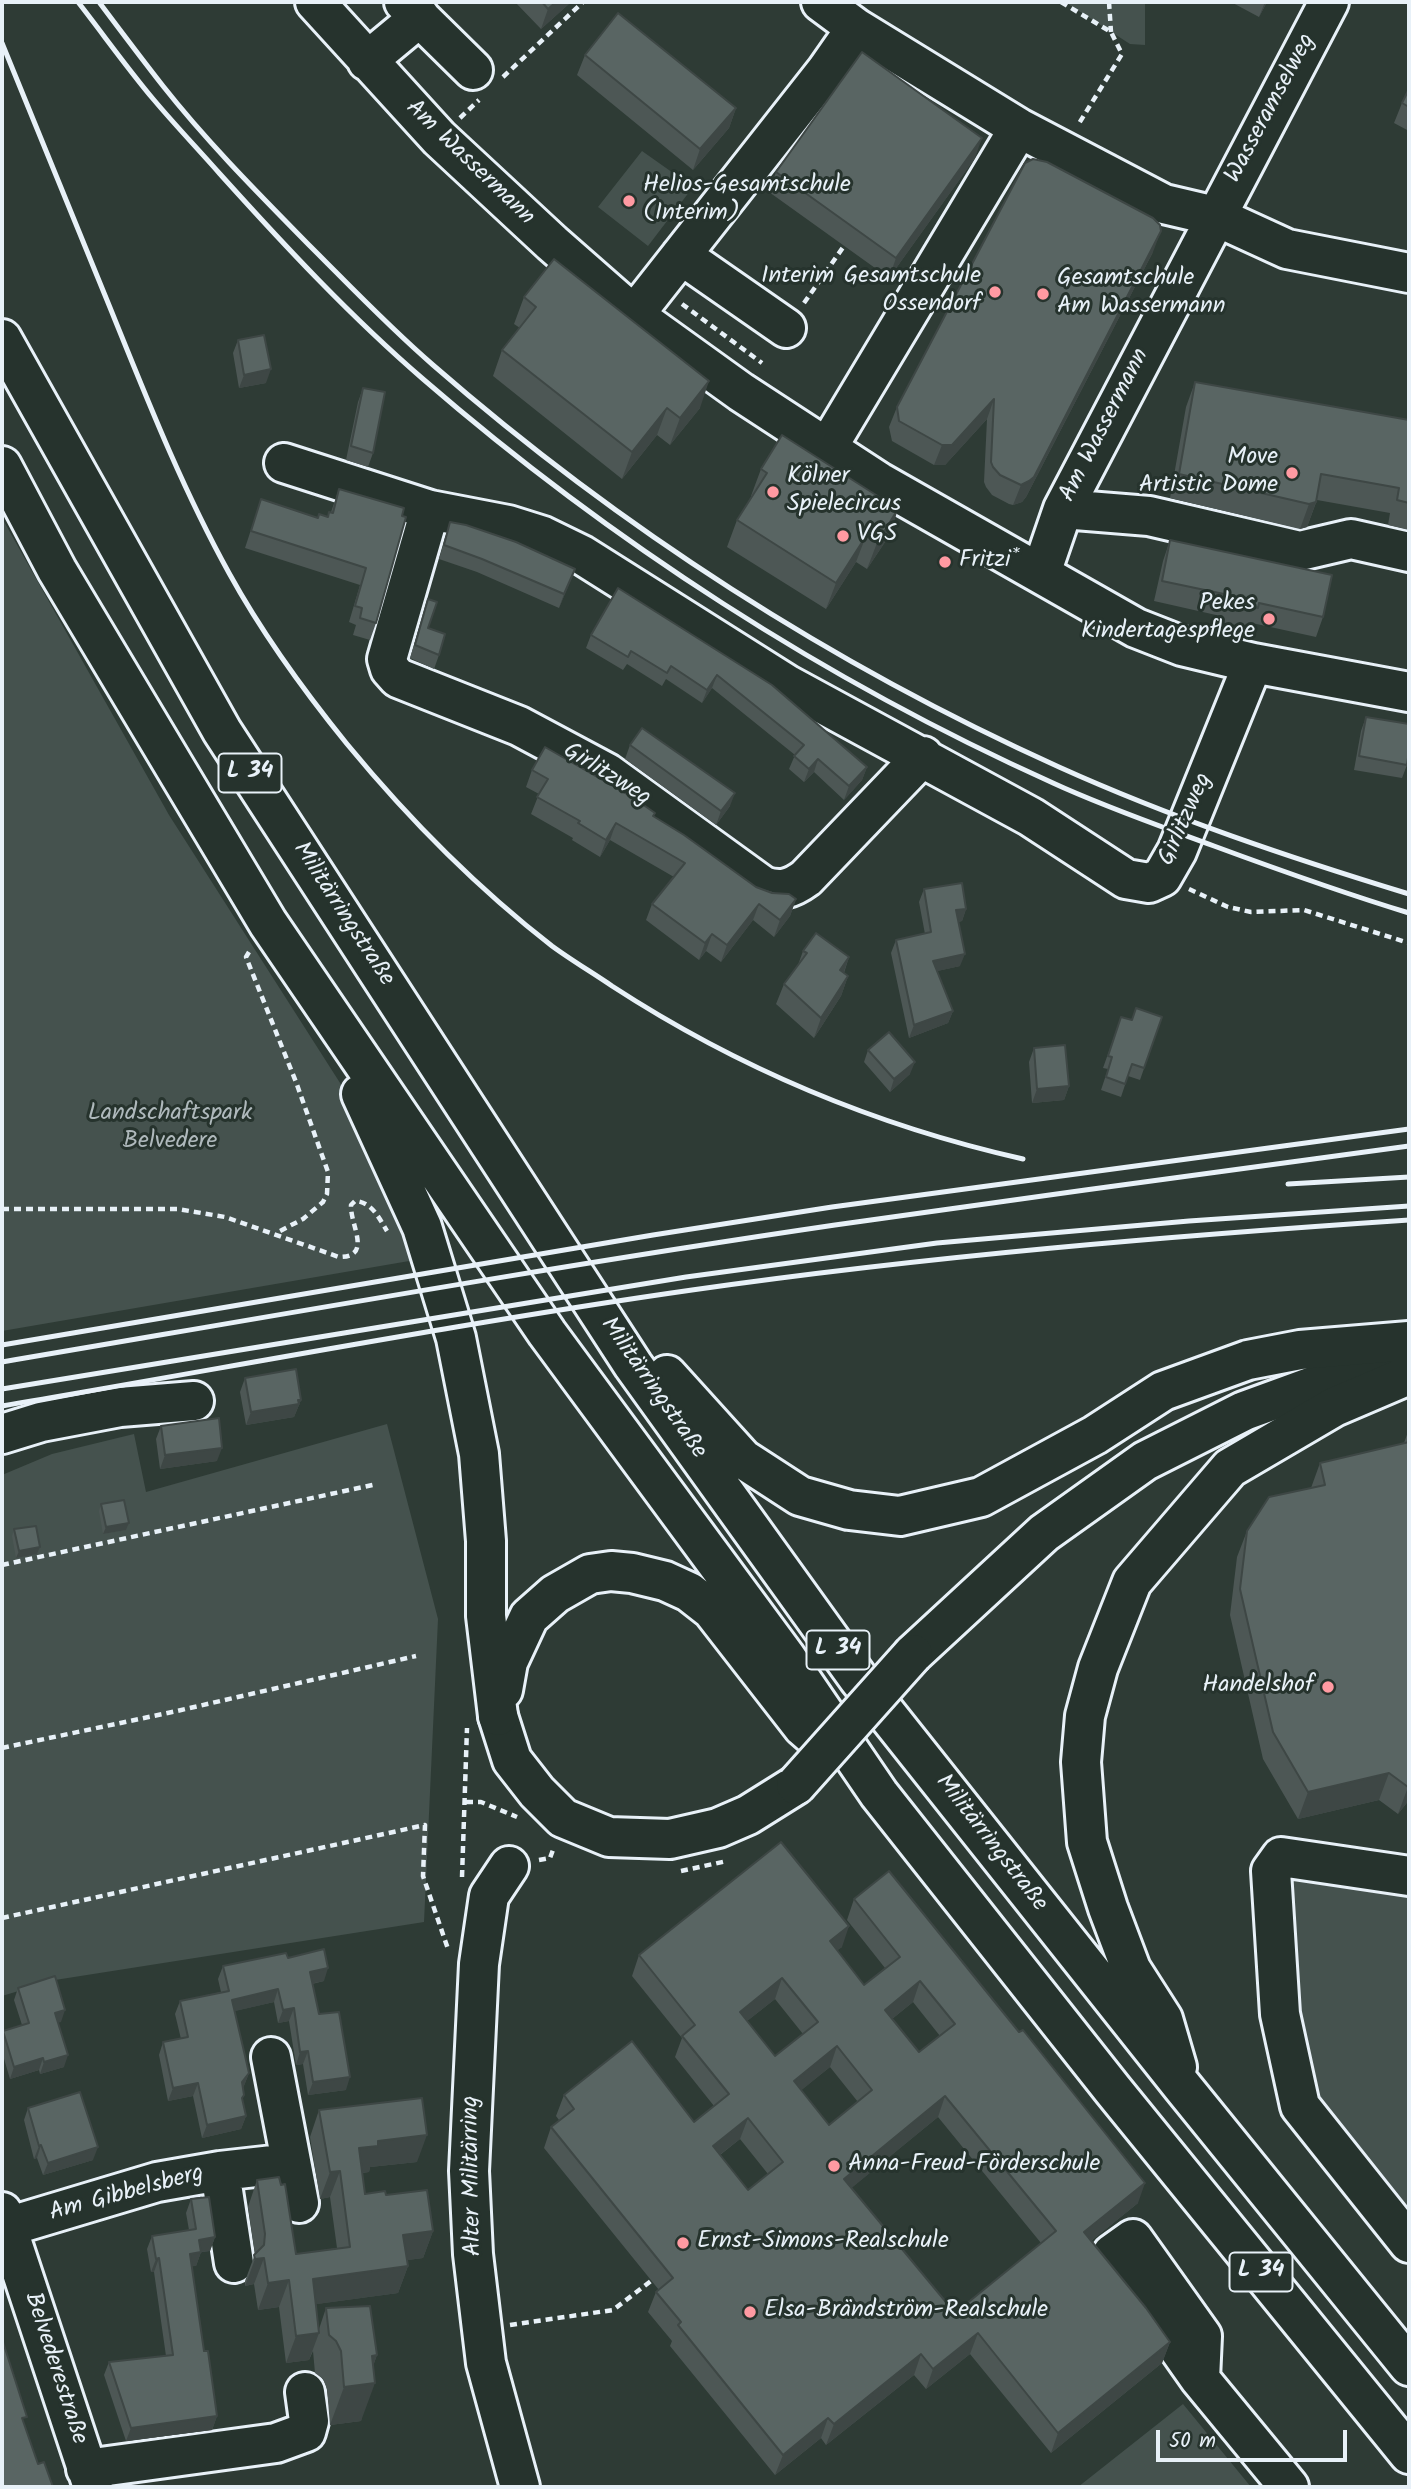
<!DOCTYPE html>
<html>
<head>
<meta charset="utf-8">
<style>
  body { margin:0 }
  #map { position:relative; width:1411px; height:2489px; overflow:hidden; background:#2e3b35; font-family:Kalam,sans-serif }
  canvas { display:block }
  .frame { position:absolute; inset:0; border:4px solid #e8f1f8; pointer-events:none }
  .scale { position:absolute; left:1156px; top:2430px; width:191px; height:32px; box-sizing:border-box; border:4px solid #e8f1f8; border-top:0; padding-left:9px; font-size:21px; line-height:24px; white-space:nowrap; color:#e8f1f8; -webkit-text-stroke:5px #26332d; paint-order:stroke }
</style>
</head>
<body>
<div id="map">
<canvas width="1411" height="2489"></canvas>
<div class="frame"></div>
<div class="scale">50 m</div>
</div>
<script>
const context = document.querySelector('canvas').getContext('2d');
context.lineJoin = 'round';
function fillPath(path, color) {
  context.fillStyle = color;
  context.fill(path, 'evenodd');
}
function stroke(path, color, width, dash) {
  context.strokeStyle = color;
  context.lineWidth = width;
  context.lineCap = dash ? 'butt' : 'round';
  context.setLineDash(dash || []);
  context.stroke(path);
}
function label(font, color, halo, rows, align = 'center') {
  context.font = font + ' Kalam,sans-serif';
  context.lineWidth = 6;
  context.setLineDash([]);
  context.textBaseline = 'middle';
  context.strokeStyle = halo;
  context.fillStyle = color;
  for (const [text, x, y, turn = 0] of rows) {
    context.save();
    context.translate(x, y);
    context.rotate((+turn || 0) * Math.PI / 180);
    context.textAlign = isNaN(turn) ? turn : align;
    if (halo) context.strokeText(text, 0, 0);
    context.fillText(text, 0, 0);
    context.restore();
  }
}
fillPath(new Path2D(`
  M1065 2H1145V45L1130 44Z
  M642 151 693 187 648 246 598 207Z
  M2 518 169 815 349 1097 415 1260 2 1331Z
  M387 1424 438 1619 424 1922 55 1980 2 1996V1475L52 1454 134 1434 146 1492Z
  M1277 1873 1409 1888V2243L1300 2106Z
  M1183 2404 1251 2487H1078Z`), '#45524e');
const minor = new Path2D(`
  M315 2 439 138 552 243 634 315 741 392 879 482 1136 628 1182 646 1253 663 1409 692
  M404 2 473 70
  M821 2 856 28 1019 128 1164 204 1215 216 1287 249 1409 273
  M367 61 420 17
  M681 255 786 328
  M634 315 826 71 856 28
  M827 448 1019 128
  M284 463 430 510 508 525 543 536 582 555 788 685 1031 817 1126 879 1149 883 1162 877 1177 851 1253 663
  M1063 509 1149 516 1300 551 1351 539 1409 552
  M430 510 387 659 390 669 398 678 519 726 607 773 763 886C781 892 791 889 806 878L923 756
  M1041 573 1063 509 1329 2
  M2 1434 41 1422 120 1407 194 1401
  M509 1866 489 1896 479 1964 469 2171 473 2254 486 2363 520 2487
  M1409 1876 1281 1857 1271 1871 1280 2014 1300 2106 1409 2243
  M271 2057 299 2203
  M220 2171 234 2263
  M2 2212 93 2487
  M7 2227 157 2182 220 2171 291 2163
  M1133 2239 1202 2336 1200 2379 1112 2254Z
  M1200 2379 1289 2487
  M86 2469 276 2443 306 2432 309 2421 305 2392`);
const major = new Path2D(`
  M913 1654 1044 1533 1145 1461 1244 1411 1351 1372 1409 1358
  M498 1716 512 1760 537 1792 563 1818 609 1837 670 1839 718 1828 748 1815 796 1785`);
const highway = new Path2D(`
  M2 339 222 731 633 1365 858 1678 1182 2086 1409 2366
  M2 466 57 570 268 923 547 1333 785 1656 879 1794 1113 2090 1409 2454
  M361 1094 422 1227 456 1338 479 1454 486 1541V1616L498 1716
  M667 1375 743 1459 800 1496 849 1510 900 1516 981 1497 1095 1435 1163 1391 1248 1360 1300 1350 1409 1341
  M503 1690 508 1662 529 1617 555 1594 590 1574 611 1571 632 1573 665 1581 689 1592 712 1610 803 1727 819 1741
  M1177 2067 1163 2019 1131 1969 1108 1908 1087 1842 1081 1762 1085 1716 1098 1668 1132 1582 1230 1468 1334 1407 1409 1375`);
stroke(minor, '#e8f1f8', 44);
stroke(major, '#e8f1f8', 44);
stroke(highway, '#e8f1f8', 44);
stroke(new Path2D(`
  M1061 2 1111 32 1122 54 1078 125
  M1109 2 1111 32
  M503 77 583 2
  M460 118 479 100
  M804 303 844 246
  M682 304 762 363
  M1189 889 1228 907 1251 912 1304 910 1409 943
  M249 952 246 957 296 1082 328 1172 327 1194 323 1202 303 1219 276 1233
  M2 1209H178L225 1217 339 1257C373 1257 350 1225 351 1205L355 1201C372 1202 379 1218 387 1231
  M2 1565 377 1484
  M2 1748 177 1711 416 1656
  M466 1802H481L517 1817
  M539 1860 550 1858 554 1847
  M681 1871 727 1861
  M462 1877 467 1728
  M2 1918 425 1825 423 1876 448 1949
  M510 2325 613 2310 651 2281`), '#e8f1f8', 4.5, [7, 5]);
stroke(minor, '#26332d', 38);
stroke(major, '#26332d', 38);
stroke(highway, '#26332d', 38);
stroke(new Path2D(`
  M78 2C103 34 127 68 154 100 175 125 198 149 220 174 284 245 350 316 423 379 610 541 826 681 1053 783 1105 807 1160 826 1214 846 1279 870 1343 893 1409 913
  M99 2C120 30 141 58 163 86 208 143 260 195 311 247 351 287 390 328 433 365 620 528 833 665 1059 767 1172 818 1291 858 1409 894
  M2 43C38 132 75 221 111 310 147 399 182 488 229 573 262 633 304 691 347 744 408 818 476 887 552 946 571 960 593 973 612 986 738 1068 877 1126 1023 1159
  M1288 1184 1409 1177
  M2 1345 653 1235 832 1207 1409 1129
  M2 1362C279 1315 556 1266 835 1225 1026 1197 1218 1173 1409 1146
  M2 1389 686 1277 937 1243 1189 1221 1409 1206
  M2 1406C232 1367 461 1323 692 1290 930 1256 1169 1236 1409 1220`), '#e8f1f8', 5);
const majorBridge = new Path2D(`
  M796 1785 913 1654`);
stroke(majorBridge, '#e8f1f8', 44, []);
stroke(majorBridge, '#26332d', 38);
fillPath(new Path2D(`
  M515 2H571L541 29Z
  M1231 2H1267L1259 17Z
  M585 55 736 108 729 128 693 170 577 75Z
  M1409 89V131L1394 123 1402 103Z
  M975 158 889 278 769 192 776 172Z
  M1153 252 1026 497 1022 502 1013 505 1009 504 992 495 986 487 984 482 987 419 945 465H934L892 441 889 427 897 407Z
  M524 297 700 408 670 445 657 435 622 479 493 376 502 350 520 328 514 324Z
  M238 340 266 383 239 388 233 353Z
  M1195 382 1409 420V530L1388 525 1390 513 1317 500 1307 527 1300 529 1170 498 1186 407Z
  M363 388 373 453 368 467 346 460 358 402Z
  M761 469 898 509 889 536 867 569 856 562 826 609 727 547 737 520 752 496H751Z
  M339 489 404 508 376 623 370 640 353 635 356 625 349 622 360 585 245 548 261 499 318 518 327 517 331 512Z
  M450 522 575 569 559 608 477 572 439 559Z
  M1170 540 1323 617 1316 637 1252 623 1250 628 1215 621 1216 615 1154 601 1163 561Z
  M618 588 867 767 862 780 844 800 814 772 804 782 789 769 795 755 712 688 702 703 666 679 662 686 627 664 623 670 586 648 591 635Z
  M428 599V628L439 655 434 669 410 658Z
  M1366 717 1407 765 1402 778 1354 770 1361 731Z
  M630 745 730 806 716 825 625 759Z
  M532 770 653 817 756 887 796 899 790 916 774 937 753 920 721 962 706 951 699 960 646 920 652 904 674 877 610 840 600 857 572 840 573 838 531 814 539 794 526 787Z
  M924 889 966 909 962 921 958 922 960 966 937 971 953 1011 948 1023 909 1038 891 953 896 940 925 934 919 902Z
  M803 951 849 957 844 973 848 976 841 996 814 1038 776 1004 784 984 798 965Z
  M1121 1017 1132 1020 1162 1017 1140 1080 1128 1076 1121 1097 1101 1090 1108 1069 1103 1068Z
  M1034 1048 1069 1086 1064 1100 1032 1103 1029 1062Z
  M868 1050 910 1074 890 1092 864 1062Z
  M245 1378 301 1400 294 1417 246 1425 240 1392Z
  M161 1426 217 1461 160 1469 156 1439Z
  M1409 1429V1800L1398 1814 1379 1800 1298 1819 1263 1759 1230 1615 1237 1557 1247 1531 1311 1488 1320 1463 1404 1443Z
  M101 1504 129 1523 126 1530 103 1534 99 1511Z
  M14 1529 40 1547 37 1554 16 1558 12 1536Z
  M854 1899 1138 2203 1091 2241 1170 2342 1162 2363 1051 2453 970 2354 926 2389 914 2375 826 2445 821 2438 775 2475 670 2346 672 2341 648 2312 656 2292 659 2290 544 2148 551 2127 559 2120 556 2116 564 2095 694 2122 714 2106 675 2057 682 2038 632 1976 639 1955 842 1947 837 1950 864 1985 885 1968 847 1920ZM775 1999 803 2034 775 2056 747 2021ZM913 2002 940 2036 919 2052 892 2019ZM830 2067 858 2102 829 2125 801 2090ZM938 2117 1041 2243 955 2313 851 2188ZM740 2139 768 2174 748 2190 720 2155Z
  M288 1958 324 1981 312 1984 319 2014 346 2090 308 2095 303 2064 296 2065 289 2021 278 2023 274 2002 234 2011 249 2073 243 2088 242 2100 246 2116 241 2129 202 2138 193 2096 168 2101 159 2055 163 2042 181 2039 175 2014 180 2001 221 1992 218 1979 223 1966Z
  M18 1988 61 2022H58L64 2067 40 2074 39 2070 10 2079 2 2052V2036L3 2031 22 2025 14 2000Z
  M28 2108 93 2160 43 2175 37 2158 34 2159 24 2120Z
  M319 2110 417 2162 370 2167 369 2172 362 2173 365 2194 386 2195 433 2231 423 2258 407 2260 408 2266 398 2293 316 2304 319 2329 326 2308 377 2355 373 2366 361 2421 330 2425 327 2389 323 2379 315 2373 313 2351 309 2360 286 2363 279 2307 258 2310 254 2284 245 2286V2281L255 2254 248 2207 257 2180 296 2254 337 2248 330 2197 320 2199 310 2137Z
  M191 2199 215 2237 210 2251 201 2252 196 2266H192L204 2351 217 2416 212 2430 126 2441 104 2375 109 2362 166 2356 154 2272H151L147 2249 152 2236 189 2230 186 2213Z`), '#4d5755');
fillPath(new Path2D(`
  M556 2H571L541 29 548 9Z
  M1265 2H1267L1259 17Z
  M736 108 729 128 693 170 700 149Z
  M982 138 975 158 889 278 896 258Z
  M1161 231 1153 252 1026 497 1022 502 1013 505 1021 485Z
  M271 369 266 383 239 388 244 375Z
  M709 381 700 408 670 445 680 418Z
  M994 399 987 419 945 465H934L942 445Z
  M667 408 657 435 622 479 632 452Z
  M1316 502 1307 527 1300 529 1309 504Z
  M898 509 889 536 867 569 877 543Z
  M866 536 856 562 826 609 836 583Z
  M575 569 570 582 559 608 564 594Z
  M717 675 712 688 702 703 707 690Z
  M818 759 814 772 804 782 809 769Z
  M867 767 862 780 844 800 849 786Z
  M735 793 730 806 716 825 721 811Z
  M616 823 610 840 600 857 606 840Z
  M796 899 790 916 774 937 780 920Z
  M759 904 753 920 721 962 727 945Z
  M966 909 962 921 951 923 956 910Z
  M712 934 706 951 699 960 705 943Z
  M965 954 960 966 929 973 933 961Z
  M849 957 842 977 840 970Z
  M848 976 841 996 814 1038 821 1018Z
  M953 1011 948 1023 909 1038 914 1025Z
  M915 1062 910 1074 890 1092 894 1079Z
  M1069 1086 1064 1100 1032 1103 1037 1089Z
  M301 1400 294 1417 246 1425 251 1412Z
  M222 1448 217 1461 160 1469 165 1455Z
  M129 1523 126 1530 103 1534 106 1527Z
  M40 1547 37 1554 16 1558 19 1551Z
  M1389 1773 1379 1800 1298 1819 1308 1792Z
  M1409 1786V1800L1398 1814 1408 1787Z
  M849 1926 842 1947 822 1962 830 1941Z
  M328 1968 324 1981 305 1985 310 1972Z
  M782 1978 775 1999 732 2033 740 2012Z
  M920 1981 913 2002 877 2031 885 2010Z
  M278 1989 274 2002 227 2013 232 2000Z
  M294 2008 289 2021 278 2023 283 2010Z
  M65 2010 61 2022 51 2025 55 2013Z
  M837 2046 830 2067 787 2102 794 2081Z
  M308 2051 303 2064 296 2065 300 2052Z
  M68 2055 64 2067 40 2074 44 2062Z
  M43 2058 39 2070 10 2079 14 2067Z
  M249 2073 244 2086 237 2095 242 2082Z
  M350 2077 346 2090 308 2095 313 2082Z
  M198 2083 193 2096 168 2101 173 2088Z
  M945 2096 938 2117 837 2200 844 2179Z
  M246 2116 241 2129 202 2138 207 2125Z
  M748 2118 740 2139 705 2166 713 2146Z
  M427 2135 417 2162 370 2167 369 2172 349 2174 359 2148 378 2141Z
  M41 2145 37 2158 34 2159 39 2146Z
  M98 2147 93 2160 43 2175 48 2163Z
  M340 2171 330 2197 320 2199 330 2172Z
  M1145 2183 1138 2203 1076 2253 1084 2232Z
  M433 2231 423 2258 394 2262 403 2235Z
  M215 2237 210 2251 200 2252H201L196 2266 185 2267 190 2254 199 2240Z
  M159 2258 154 2272H151L156 2259Z
  M264 2258 254 2284 245 2286 255 2259Z
  M408 2266 398 2293 303 2306 313 2279Z
  M289 2280 279 2307 258 2310 268 2283Z
  M319 2333 309 2360 286 2363 296 2336Z
  M978 2333 970 2354 926 2389 933 2369Z
  M1170 2342 1162 2363 1051 2453 1058 2433Z
  M921 2354 914 2375 826 2445 834 2424Z
  M377 2355 366 2384 375 2383 361 2421 330 2425 344 2387 372 2356Z
  M217 2416 212 2430 126 2441 131 2428Z
  M828 2418 821 2438 775 2475 783 2455Z`), '#3e4745');
const building = new Path2D(`
  M542 2H556L548 9Z
  M618 13 736 108 700 149 585 55Z
  M862 52 982 138 896 258 776 172Z
  M1409 89V107L1402 103Z
  M1033 159 1047 162 1153 218 1160 225 1161 231 1034 477 1029 481 1021 485 1000 475 993 467 991 462 994 399 952 445H942L899 421 897 407 1025 163Z
  M554 259 709 381 680 418 667 408 632 452 502 350 536 307 524 297Z
  M264 335 271 369 244 375 238 340Z
  M1195 382 1409 420V503L1397 500 1399 488 1321 474 1316 502 1309 504 1179 474Z
  M363 388 385 392 373 453 351 446Z
  M782 435 898 509 877 543 866 536 836 583 737 520 767 473 761 469Z
  M339 489 404 508 402 516 406 517 376 623 360 618 362 608 355 606 366 568 251 531 261 499 318 518 319 514 328 517 329 512 333 513Z
  M450 522 466 525 516 542 575 569 564 594 482 559 444 545Z
  M1170 540 1332 575 1323 617 1259 603 1258 608 1222 600 1224 594 1162 581Z
  M618 588 772 685 867 767 849 786 818 759 809 769 794 756 804 745 717 675 707 690 671 666 667 673 631 651 628 657 591 635Z
  M428 599 437 602 428 628 445 634 439 655 415 645Z
  M1366 717 1409 724V751L1407 765 1359 756Z
  M642 728 735 793 721 811 630 745Z
  M545 747 632 797 655 813 653 816 684 835 756 887 772 893 789 894 796 899 780 920 759 904 727 945 712 934 705 943 652 904 685 863 616 823 606 840 578 823 580 821 537 797 548 779 532 770Z
  M962 883 966 909 956 910 965 954 933 961 953 1011 914 1025 896 940 931 932 924 889Z
  M816 933 849 957 840 970 848 976 821 1018 784 984 807 953 803 951Z
  M1136 1008 1162 1017 1144 1068 1132 1064 1125 1084 1106 1077 1112 1057 1108 1056 1121 1017 1132 1020Z
  M889 1032 915 1062 894 1079 868 1050Z
  M1065 1045 1069 1086 1037 1089 1034 1048Z
  M296 1369 301 1400H298L299 1404 251 1412 245 1378Z
  M219 1418 222 1448 165 1455 161 1426Z
  M1409 1442V1786L1408 1787 1389 1773 1308 1792 1273 1732 1240 1589 1247 1531 1269 1497 1325 1485 1320 1463Z
  M124 1500 129 1523 106 1527 101 1504Z
  M36 1526 40 1547 19 1551 14 1529Z
  M781 1842 849 1926 830 1941 864 1985 900 1957 854 1899 889 1871 1019 2032 1023 2030 1145 2183 1084 2232 1146 2308 1170 2342 1058 2433 978 2333 933 2369 921 2354 834 2424 828 2418 783 2455 678 2325 681 2322 656 2292 673 2278 551 2127 574 2109 564 2095 632 2041 694 2122 729 2094 682 2036 695 2025 639 1955ZM782 1978 818 2022 775 2056 740 2012ZM920 1981 955 2024 919 2052 885 2010ZM837 2046 872 2090 829 2125 794 2081ZM945 2096 1056 2231 955 2313 844 2179ZM748 2118 783 2162 748 2190 713 2146Z
  M324 1949 328 1968 310 1972 319 2014 339 2012 350 2077 313 2082 308 2051 300 2052 294 2008 283 2010 278 1989 232 2000 249 2073 242 2082 244 2095 242 2098 246 2116 207 2125 198 2083 173 2088 163 2042 188 2037 180 2001 229 1991 223 1966 286 1953 288 1958Z
  M55 1976 65 2010 55 2013 68 2055 44 2062 43 2058 14 2067 3 2031 29 2023 18 1988Z
  M80 2092 98 2147 48 2163 41 2145 39 2146 28 2108Z
  M422 2098 427 2135 378 2141V2146L359 2148 365 2194 385 2191 386 2195 427 2190 433 2231 403 2235 408 2266 313 2279 319 2333 296 2336 289 2280 268 2283 264 2258 255 2259 254 2255 264 2245 265 2234 257 2180 279 2177 281 2185 285 2184 296 2254 350 2247 340 2171 330 2172 319 2110Z
  M209 2197 215 2237 199 2240 201 2252 190 2254 204 2351H208L217 2416 131 2428 109 2362 173 2355 159 2258 156 2259 152 2236 196 2229 191 2199Z
  M370 2306 377 2355 372 2356 375 2383 344 2387 341 2351 336 2341 329 2335 326 2308Z
  M2 2339 27 2417 22 2418 38 2464 44 2462 53 2487H2Z`);
fillPath(building, '#596563');
stroke(building, '#3e4745', 2);
for (const [x, y, r, color] of [
  [629,201,7,"#ff9aa2"],
  [995,292,7,"#ff9aa2"],
  [1043,294,7,"#ff9aa2"],
  [1292,473,7,"#ff9aa2"],
  [773,492,7,"#ff9aa2"],
  [843,536,7,"#ff9aa2"],
  [945,562,7,"#ff9aa2"],
  [1269,619,7,"#ff9aa2"],
  [1328,1687,7,"#ff9aa2"],
  [834,2166,7,"#ff9aa2"],
  [683,2243,7,"#ff9aa2"],
  [750,2312,7,"#ff9aa2"]
]) {
  const dot = new Path2D();
  dot.arc(x, y, r, 0, 2 * Math.PI);
  context.fillStyle = color;
  context.fill(dot);
  stroke(dot, '#26332d', 2.5);
}
for (const [x, y, w] of [
  [250,773,63],
  [838,1650,63],
  [1261,2272,63]
]) {
  const box = new Path2D();
  box.roundRect(x - w / 2, y - 19.5, w, 39, 5);
  context.fillStyle = '#26332d';
  context.fill(box);
  stroke(box, '#e8f1f8', 2);
}
label('bold 23px', '#e8f1f8', null, [
  ["L 34",250,773],
  ["L 34",838,1650],
  ["L 34",1261,2272]
]);
label('24px', '#e8f1f8', '#26332d', [
  ["Wasseramselweg",1272,109,-62],
  ["Am Wassermann",469,164,44],
  ["Am Wassermann",1106,426,-63],
  ["Girlitzweg",606,776,32],
  ["Girlitzweg",1187,820,-66],
  ["Militärringstraße",342,915,57],
  ["Militärringstraße",652,1389,55],
  ["Militärringstraße",990,1844,52],
  ["Alter Militärring",474,2176,-91],
  ["Am Gibbelsberg",127,2195,-15],
  ["Belvederestraße",54,2369,72]
]);
label('24px', '#e8f1f8', '#26332d', [
  ["Helios-Gesamtschule",643,187],
  ["(Interim)",643,215],
  ["Interim Gesamtschule",981,278,"right"],
  ["Ossendorf",981,306,"right"],
  ["Gesamtschule",1057,280],
  ["Am Wassermann",1057,308],
  ["Move",1278,459,"right"],
  ["Artistic Dome",1278,487,"right"],
  ["Kölner",787,478],
  ["Spielecircus",787,506],
  ["VGS",857,536],
  ["Fritzi*",959,562],
  ["Pekes",1255,605,"right"],
  ["Kindertagespflege",1255,633,"right"],
  ["Handelshof",1314,1687,"right"],
  ["Anna-Freud-Förderschule",848,2166],
  ["Ernst-Simons-Realschule",697,2243],
  ["Elsa-Brändström-Realschule",764,2312]
], 'left');
label('24px', '#afb9bc', '#26332d', [
  ["Landschaftspark",170,1115],
  ["Belvedere",170,1143]
]);
</script>
</body>
</html>
